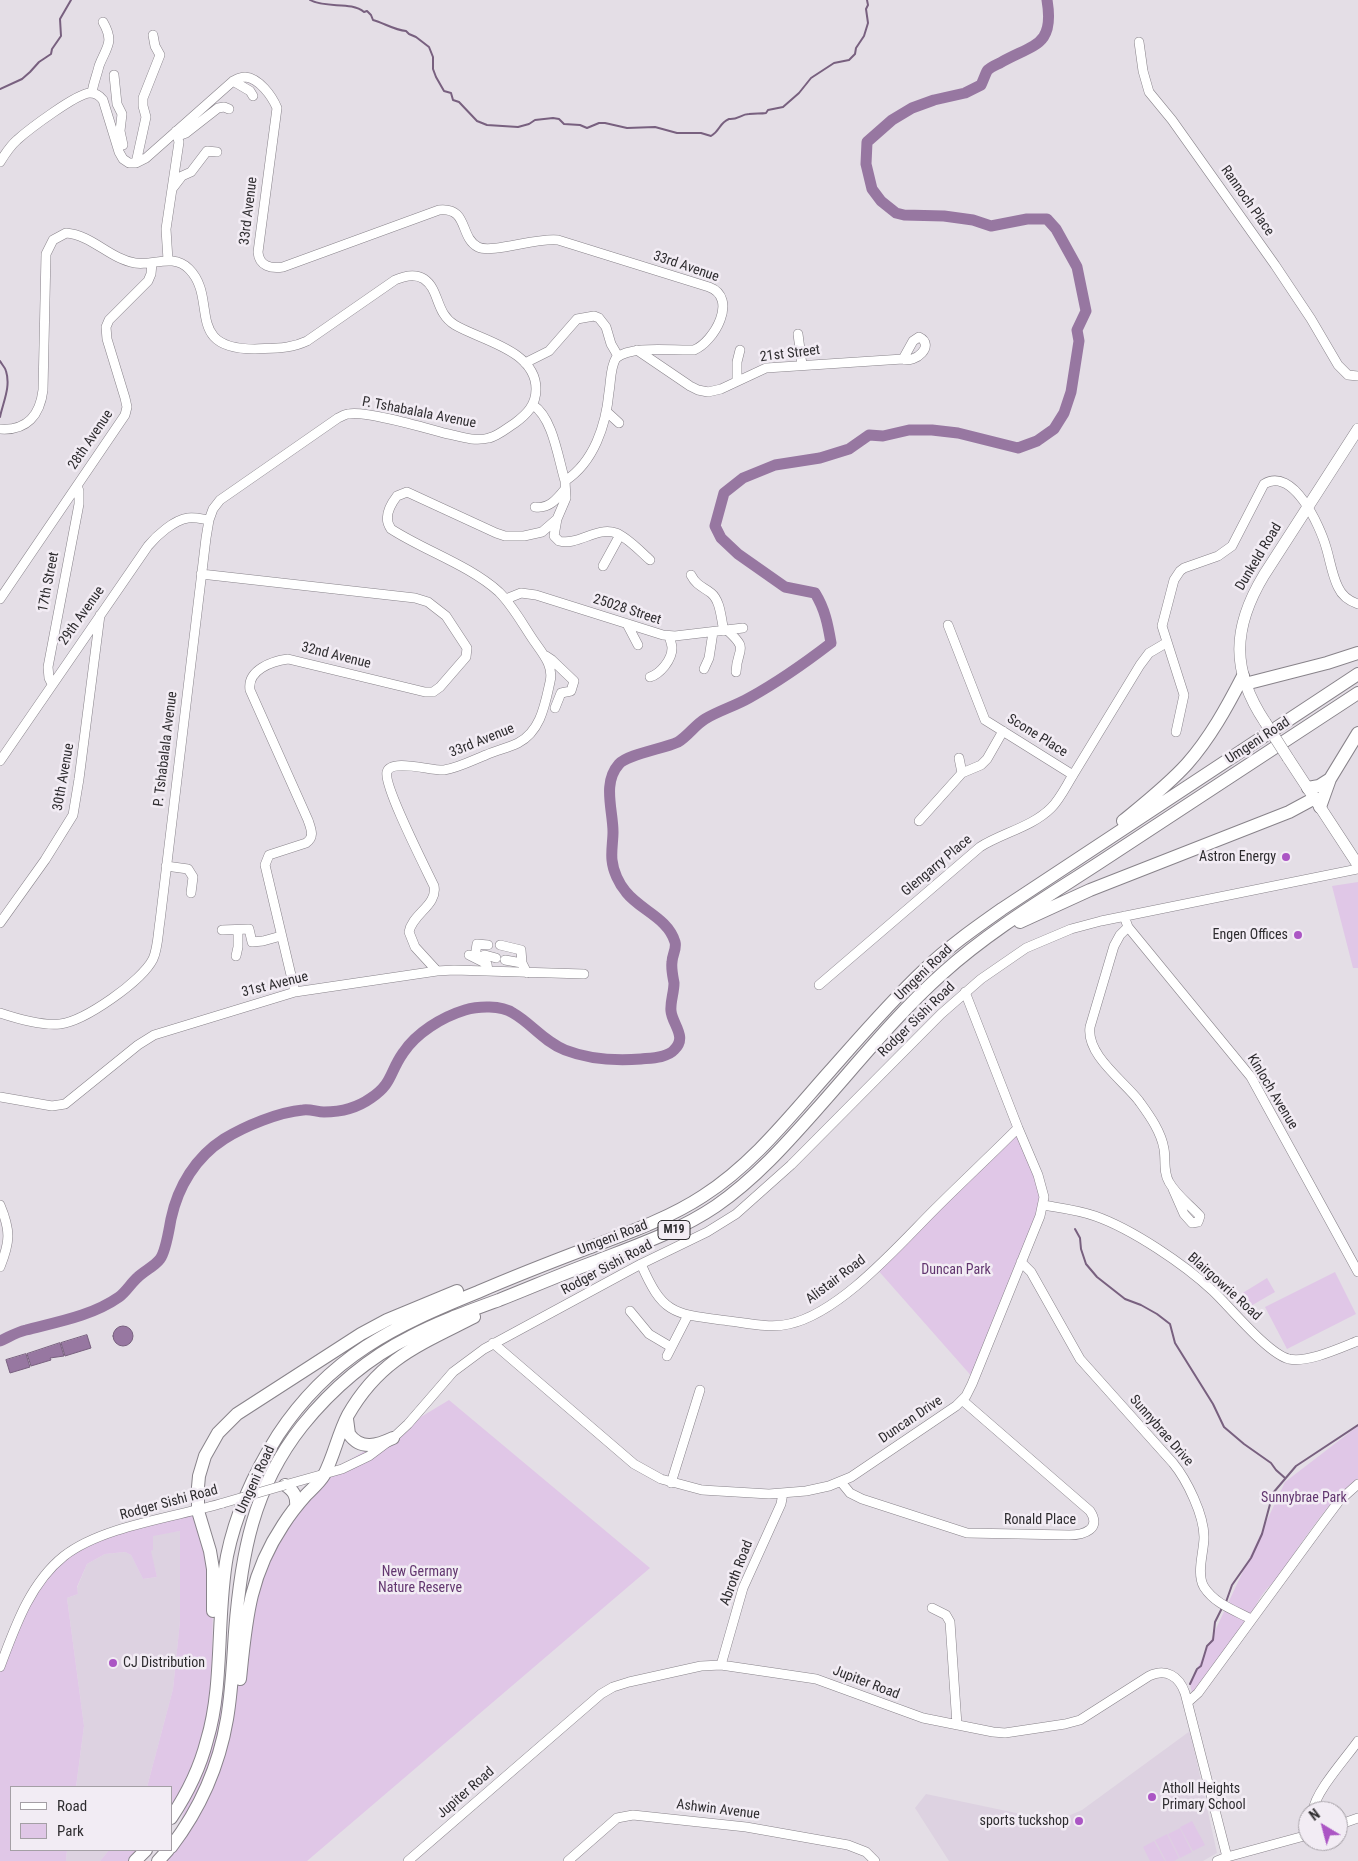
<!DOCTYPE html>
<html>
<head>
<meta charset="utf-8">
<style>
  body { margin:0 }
  #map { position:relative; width:1358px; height:1861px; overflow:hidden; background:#e4dee6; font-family:"Roboto Condensed",sans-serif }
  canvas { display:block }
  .legend { position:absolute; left:10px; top:1786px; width:162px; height:65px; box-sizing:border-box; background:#f2ecf4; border:1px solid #a49fa5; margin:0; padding:6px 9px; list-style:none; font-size:15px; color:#2e2c2f }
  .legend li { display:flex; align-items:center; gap:10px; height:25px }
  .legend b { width:25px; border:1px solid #a49fa5 }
  .north { position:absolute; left:1298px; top:1801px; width:50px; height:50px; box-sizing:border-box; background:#f2ecf4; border:1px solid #a49fa5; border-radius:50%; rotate:323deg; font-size:14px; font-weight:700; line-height:20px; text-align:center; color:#2e2c2f }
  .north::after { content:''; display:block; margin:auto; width:18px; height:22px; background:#ab55c4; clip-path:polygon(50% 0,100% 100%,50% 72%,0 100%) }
</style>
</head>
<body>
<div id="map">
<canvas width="1358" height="1861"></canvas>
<ul class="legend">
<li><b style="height:6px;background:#fff"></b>Road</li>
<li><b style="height:14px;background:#e0c7e7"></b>Park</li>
</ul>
<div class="north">N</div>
</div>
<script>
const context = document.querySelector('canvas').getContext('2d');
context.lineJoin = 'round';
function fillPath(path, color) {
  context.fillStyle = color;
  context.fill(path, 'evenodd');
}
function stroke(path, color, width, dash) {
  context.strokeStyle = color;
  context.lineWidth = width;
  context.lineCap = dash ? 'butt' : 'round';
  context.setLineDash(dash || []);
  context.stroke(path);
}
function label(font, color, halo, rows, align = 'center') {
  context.font = font + ' "Roboto Condensed",sans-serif';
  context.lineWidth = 5;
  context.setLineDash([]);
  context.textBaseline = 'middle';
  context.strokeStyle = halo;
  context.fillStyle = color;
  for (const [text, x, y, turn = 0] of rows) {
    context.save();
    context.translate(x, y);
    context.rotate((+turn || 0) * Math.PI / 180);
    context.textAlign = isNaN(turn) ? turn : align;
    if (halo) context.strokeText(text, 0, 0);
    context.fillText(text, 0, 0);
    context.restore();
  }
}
fillPath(new Path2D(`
  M180 1531V1621L173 1689 147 1787H76L84 1726 67 1598 78 1594 77 1588 87 1564 105 1554 125 1552 131 1555 143 1579 157 1577 150 1551 153 1549 152 1535Z
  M1190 1731 1217 1853 1203 1861H949L915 1808 926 1794 1035 1817 1068 1816 1082 1810Z
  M67 1850H109L100 1861H66Z`), '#ddd2e1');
fillPath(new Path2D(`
  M1358 882V968H1353L1332 886Z
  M1018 1128 1042 1185 1043 1205 974 1379 876 1268Z
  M1335 1272 1356 1314 1287 1349 1265 1307Z
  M1267 1278 1275 1292 1249 1307 1241 1294Z
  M449 1400 650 1568 307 1861H152L173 1844 245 1628 262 1563 323 1476Z
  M1358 1426V1479C1328 1499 1298 1549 1276 1580 1264 1590 1255 1603 1251 1619L1193 1697 1190 1684 1285 1482Z
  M197 1511 213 1590 212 1689 207 1737 171 1816V1787H147L173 1689 180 1621V1531L153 1536V1550L151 1551 157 1577 143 1579 131 1555 125 1552 105 1554 87 1564 77 1587 78 1594 67 1598 84 1726 76 1787H11V1850H67L66 1861H0V1669L26 1607 59 1562 97 1539Z
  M1192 1821 1205 1845 1193 1851 1180 1827Z
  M1180 1828 1192 1852 1180 1858 1168 1834Z
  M1167 1834 1179 1858 1174 1861H1166L1155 1840Z
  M1154 1841 1165 1861H1150L1143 1847Z
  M109 1850H145L134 1861H100Z`), '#e0c7e7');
const water = new Path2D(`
  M113 1336a10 10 0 1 1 20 0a10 10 0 1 1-20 0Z
  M87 1335 91 1348 65 1356 61 1343Z
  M60 1343 64 1356 50 1358 51 1360 31 1366 27 1354Z
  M26 1354 30 1367 10 1373 6 1360Z`);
fillPath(water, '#9777a1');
stroke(water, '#78607f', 1);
stroke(new Path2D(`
  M310 0C326 9 351 1 364 12L367 11 371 15 373 20C384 23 394 30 406 31L409 34 416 37 429 47 433 57V69L436 77 444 91 451 93 453 100 459 102 477 121 487 125 518 127 529 124 535 120 553 118 559 119 564 124 580 125 587 128 599 123H605L627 128 655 127 677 133H701L711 136C720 131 719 123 729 119 738 120 741 114 749 114 755 113 761 114 766 113L768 110 783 107 799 93 811 78 834 63 849 60 855 54 856 48 864 36 868 23 866 9 868 5 867 0
  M0 89 22 79 30 72 39 62 51 54 52 49 61 36 60 19 71 0
  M0 361C2 365 5 367 6 371 11 387 3 402 0 417
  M1075 1229 1080 1238 1081 1249 1086 1264 1097 1277 1125 1299 1141 1305 1157 1314 1170 1324 1175 1343 1213 1404 1224 1427 1244 1444 1271 1463 1276 1470 1285 1478
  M1226 1602 1232 1585 1251 1558 1262 1534 1273 1493 1296 1466 1358 1425
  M1190 1684 1197 1669 1201 1666 1207 1646 1213 1640 1215 1622 1222 1608`), '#78607f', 2);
stroke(new Path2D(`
  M0 1341C9 1337 17 1332 26 1330 57 1322 92 1316 119 1297 126 1292 131 1283 138 1277 144 1271 155 1266 160 1259 166 1251 169 1229 171 1219 178 1186 196 1157 224 1139 245 1126 279 1112 303 1110 311 1109 317 1112 324 1112 341 1112 357 1108 371 1098 393 1083 389 1073 403 1053 416 1033 442 1017 465 1010 478 1006 501 1005 513 1013 531 1023 543 1041 565 1050 588 1059 616 1061 641 1059 651 1058 667 1058 674 1050 688 1037 672 1024 671 1011 670 1002 674 993 674 983 673 977 671 969 672 962 672 955 677 949 675 942 668 918 640 910 626 892 619 884 613 871 612 860 611 851 613 841 613 832 613 810 602 783 619 764 628 754 663 749 678 742 688 736 695 725 705 719 718 711 735 706 749 698 778 682 805 663 831 643 828 625 825 609 815 593L785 587 738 554 721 538 715 526 724 493 743 478 775 465 820 458 849 449 869 435 883 436 909 430H932L958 433 1018 448 1037 441 1054 429 1064 413 1071 392 1079 341 1077 330 1086 311 1077 267 1056 229 1047 219H1027L991 226 973 220 944 216 904 215 896 213 881 201 872 189 866 164 867 142 892 120 912 108 934 100 965 93 981 85C983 81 985 75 987 71 990 67 996 65 1000 63 1033 44 1055 47 1047 0`), '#9777a1', 11);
const minor = new Path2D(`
  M1139 42 1143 71 1149 92 1172 120 1275 265 1311 319 1338 365 1348 375 1358 376
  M114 75 117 104 122 114 120 131 123 145
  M233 81 250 91 253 96
  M92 93C93 84 97 75 99 66 106 47 115 43 103 22
  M178 136 186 133 218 108 224 107 229 109
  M0 162C5 154 10 146 17 140 28 130 77 93 90 93 96 93 100 96 103 100L119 152 123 159 129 163H136L146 158 233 81C237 79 240 77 245 77 259 78 272 96 277 108L258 252C259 266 271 269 283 267L439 210C469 207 459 237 478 247 492 254 537 237 558 240L709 287C739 298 714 342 694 350 673 351 632 345 616 358 610 368 611 381 609 392 606 425 594 462 565 481L566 498 557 519 542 532 524 536H505L496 533 407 492 397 496C390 505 383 518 391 529 425 551 469 565 499 592 513 606 523 625 534 641 543 654 554 666 550 682 545 704 541 731 518 743 508 748 497 750 486 755 473 760 458 768 444 770 431 771 391 758 387 772 383 785 426 869 434 886 438 905 412 914 409 932L415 947 437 971
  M136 163 146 117 143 106V98L160 55 155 46 153 35
  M172 189 182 176 191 172 207 151 217 152
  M168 260 166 229 179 142 176 131
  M798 334 802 365
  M637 350 690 386 698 390 708 392 721 389 766 368 903 359C915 364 936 345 919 337L913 341 903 359
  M525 363 549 351 577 319 594 316 599 318 606 327 611 344 618 356
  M737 381V362L740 350
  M533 405C553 418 558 458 565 481
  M607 412 619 423
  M0 429C27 431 40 415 43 390L46 254 53 240 66 233C92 235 110 259 135 263 153 266 173 253 189 269 219 299 183 349 255 349 274 348 290 349 307 341L395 280C404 276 415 273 424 279 440 290 435 313 455 325 480 340 536 350 536 389 536 405 527 414 515 423 507 428 498 436 489 438 473 442 459 436 444 433 425 428 365 410 348 414 345 414 341 417 338 418L220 500 213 509 209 520 206 538 160 921C158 933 158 948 153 959 142 981 85 1021 60 1024 41 1026 18 1019 0 1013
  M535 507C549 509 557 499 565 489
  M557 519 554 536 559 541C578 546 597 526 616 533 627 537 641 552 650 560
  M603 566 620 535
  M201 574 415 598 428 602 446 616 467 648 466 657 440 687 433 692H425L288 659C272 661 247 670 250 690L308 820C311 829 315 837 306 843L269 855 265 865 295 992
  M691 575C696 585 703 587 711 593 721 601 721 620 724 631
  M0 599 125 415 127 407 125 398 107 339 106 327 109 320 148 281 151 274 152 263
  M506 599 521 593 536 595 663 635 675 636 743 628
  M627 624 638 645
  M948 625 985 720 1073 775 1140 665 1149 653 1166 643
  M727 630C750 651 737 647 736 672
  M546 656 552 660 574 681 571 691 561 693 555 708
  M704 669 709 658 713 632
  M650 677C660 674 672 660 672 648 672 645 670 639 669 636
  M52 684 49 678 48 667 79 504V491L77 486
  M1176 732 1184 695 1162 626 1174 580 1180 571 1184 568 1218 556 1232 546 1264 484C1293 466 1320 526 1326 547 1330 560 1332 575 1338 587 1342 596 1349 601 1358 604
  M959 758 962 773
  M0 761 148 546C157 535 174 520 188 518 195 517 202 519 209 520
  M919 821 962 773 981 765 987 759 1003 731
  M166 866 188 869 193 877 191 893
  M1124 916 1128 927 1251 1077 1358 1272
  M0 923 45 860 73 815 79 779 100 615
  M1128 927 1120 935 1114 946 1090 1027C1086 1055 1124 1081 1139 1101 1149 1115 1161 1131 1164 1149 1166 1160 1163 1172 1169 1182 1176 1195 1190 1205 1200 1216L1198 1222 1192 1223 1184 1214 1173 1189
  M222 930 249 929 252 942 263 941 281 936
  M500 945 521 950 522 963 527 973
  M469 955 487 964 488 971
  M236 956 238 947V930
  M475 957 477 944 488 945
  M478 958 485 955 496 958
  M505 960 522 963
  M819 985 980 847C1002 833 1032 827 1051 808 1060 799 1066 786 1073 775
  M0 1097 52 1106 65 1104 138 1045 154 1035 295 992 437 971 454 970 584 974
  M0 1205C11 1231 10 1242 0 1267
  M1043 1205C1060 1208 1078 1210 1095 1216 1132 1229 1184 1264 1213 1291 1230 1307 1268 1354 1289 1359 1308 1363 1340 1348 1358 1341
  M1021 1262 1031 1272 1080 1359 1173 1463C1187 1480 1204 1515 1204 1537 1204 1552 1196 1573 1204 1587 1215 1604 1234 1610 1251 1619
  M641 1264C662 1312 672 1314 721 1320 743 1322 768 1329 789 1324 840 1313 898 1246 934 1210 961 1183 990 1156 1018 1128
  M630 1311 649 1334 671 1347
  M493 1343 634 1464 661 1479 702 1490 769 1494 806 1491 829 1486 851 1477 956 1406 966 1396 972 1384 1040 1216 1044 1197 1038 1175 1018 1128 965 992
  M667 1356 688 1315
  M841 1482 850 1493 862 1499 967 1533 1069 1535C1084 1535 1102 1529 1090 1511L962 1400
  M671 1483 700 1390
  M285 1485 342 1469 369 1456 393 1438 408 1424 453 1372 484 1349 641 1264 707 1232 736 1214 791 1165 941 1014 981 979 1026 948 1071 929 1101 921 1358 869
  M932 1608 946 1615 950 1622 957 1725
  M721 1665 743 1588 781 1504 783 1493
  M0 1667C15 1627 30 1583 64 1556 102 1526 176 1517 223 1503
  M1188 1702 1198 1693 1321 1525 1339 1501 1358 1484
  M1313 1811C1315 1792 1346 1758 1358 1741
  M1338 1825 1358 1818
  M408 1861 601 1694 613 1687 629 1682 701 1666 721 1665 816 1679 923 1718 993 1732 1005 1733 1065 1724 1080 1720 1149 1676C1166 1668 1179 1676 1185 1693L1227 1857
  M568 1861 617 1818 633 1815 746 1827 848 1845 866 1852 875 1861
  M1217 1861 1227 1857 1308 1835`);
const major = new Path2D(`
  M1265 722C1231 671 1232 628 1264 575L1358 429
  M1288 758 1358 865`);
const highway = new Path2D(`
  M1245 684 1327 663 1358 653
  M1308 788 1319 786 1330 779
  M1320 807 1330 779 1358 733
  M1123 821C1145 803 1168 785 1187 764 1210 738 1227 707 1243 676
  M1020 922 1090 890 1289 812 1315 798
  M347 1419 349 1434C361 1451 378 1445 393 1438
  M285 1485C294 1491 297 1496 296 1507
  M213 1611V1569L210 1551 198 1511V1487L199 1476 205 1456 218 1433 237 1414 361 1334 387 1320 457 1291
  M240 1679C246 1620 249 1576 283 1525 290 1514 298 1504 306 1495 312 1489 320 1482 324 1475 334 1456 338 1434 348 1415 380 1359 419 1345 474 1317
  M171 1818C187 1794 200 1768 207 1740 224 1684 216 1616 227 1556 236 1512 254 1473 278 1435 330 1356 394 1326 478 1292 515 1276 551 1262 588 1248 627 1233 668 1219 703 1196 753 1164 790 1116 830 1071 860 1037 891 1001 924 970 948 947 975 928 1002 909L1358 674
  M171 1847C200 1809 219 1766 227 1719 232 1690 233 1661 235 1632 241 1555 253 1488 302 1426 331 1390 368 1358 410 1337 438 1322 469 1311 499 1300 532 1287 564 1273 597 1261 638 1245 679 1231 716 1206 755 1179 786 1144 817 1109 858 1063 897 1014 943 973 993 928 1052 894 1108 857 1191 802 1275 748 1358 693
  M135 1861 146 1850
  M158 1861 168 1850`);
stroke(minor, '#88838a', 10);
stroke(major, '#88838a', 12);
stroke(highway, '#88838a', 14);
stroke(minor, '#fff', 9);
stroke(major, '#fff', 11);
stroke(highway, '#fff', 12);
const minorBridge = new Path2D(`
  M223 1503 285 1485`);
const majorBridge = new Path2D(`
  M1265 722 1288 758`);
stroke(minorBridge, '#88838a', 10, []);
stroke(majorBridge, '#88838a', 12, []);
stroke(minorBridge, '#fff', 9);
stroke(majorBridge, '#fff', 11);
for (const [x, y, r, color] of [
  [1286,857,5,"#ab55c4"],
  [1298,935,5,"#ab55c4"],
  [113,1663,5,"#ab55c4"],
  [1152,1797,5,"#ab55c4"],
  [1079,1821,5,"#ab55c4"]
]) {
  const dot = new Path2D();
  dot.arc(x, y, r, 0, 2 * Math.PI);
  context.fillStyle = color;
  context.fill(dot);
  stroke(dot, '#f2ecf4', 2);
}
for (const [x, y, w] of [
  [674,1230,32]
]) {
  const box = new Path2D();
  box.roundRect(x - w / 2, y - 9.5, w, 19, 4);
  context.fillStyle = '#f2ecf4';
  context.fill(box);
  stroke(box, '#2e2c2f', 1);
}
label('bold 12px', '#2e2c2f', null, [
  ["M19",674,1230]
]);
label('14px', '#2e2c2f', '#f2ecf4', [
  ["Rannoch Place",1247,201,55],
  ["33rd Avenue",249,211,-83],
  ["33rd Avenue",686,267,19],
  ["21st Street",790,354,-7],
  ["P. Tshabalala Avenue",419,413,11],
  ["28th Avenue",91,440,-56],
  ["Dunkeld Road",1259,557,-59],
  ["17th Street",49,582,-79],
  ["25028 Street",627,610,18],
  ["29th Avenue",82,616,-55],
  ["32nd Avenue",336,656,14],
  ["Scone Place",1037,736,32],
  ["33rd Avenue",482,741,-22],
  ["Umgeni Road",1258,741,-33],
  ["P. Tshabalala Avenue",166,749,-83],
  ["30th Avenue",64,777,-80],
  ["Glengarry Place",937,866,-40],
  ["Umgeni Road",924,973,-44],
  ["31st Avenue",275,985,-14],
  ["Rodger Sishi Road",917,1020,-44],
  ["Kinloch Avenue",1272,1092,59],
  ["Umgeni Road",613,1238,-21],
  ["Rodger Sishi Road",607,1268,-28],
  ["Alistair Road",836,1280,-37],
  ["Blairgowrie Road",1224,1287,42],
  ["Duncan Drive",911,1420,-34],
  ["Sunnybrae Drive",1161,1431,49],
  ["Umgeni Road",256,1480,-65],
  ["Rodger Sishi Road",169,1503,-15],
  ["Ronald Place",1040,1520],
  ["Abroth Road",737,1573,-69],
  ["Jupiter Road",866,1683,21],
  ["Jupiter Road",466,1793,-41],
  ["Ashwin Avenue",718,1810,7]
]);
label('14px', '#2e2c2f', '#f2ecf4', [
  ["Astron Energy",1276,857],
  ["Engen Offices",1288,935],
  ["CJ Distribution",123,1663,"left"],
  ["Atholl Heights",1162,1789,"left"],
  ["Primary School",1162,1805,"left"],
  ["sports tuckshop",1069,1821]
], 'right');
label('14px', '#62366f', '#f2ecf4', [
  ["Duncan Park",956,1270],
  ["Sunnybrae Park",1304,1498],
  ["New Germany",420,1572],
  ["Nature Reserve",420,1588]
]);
</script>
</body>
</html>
